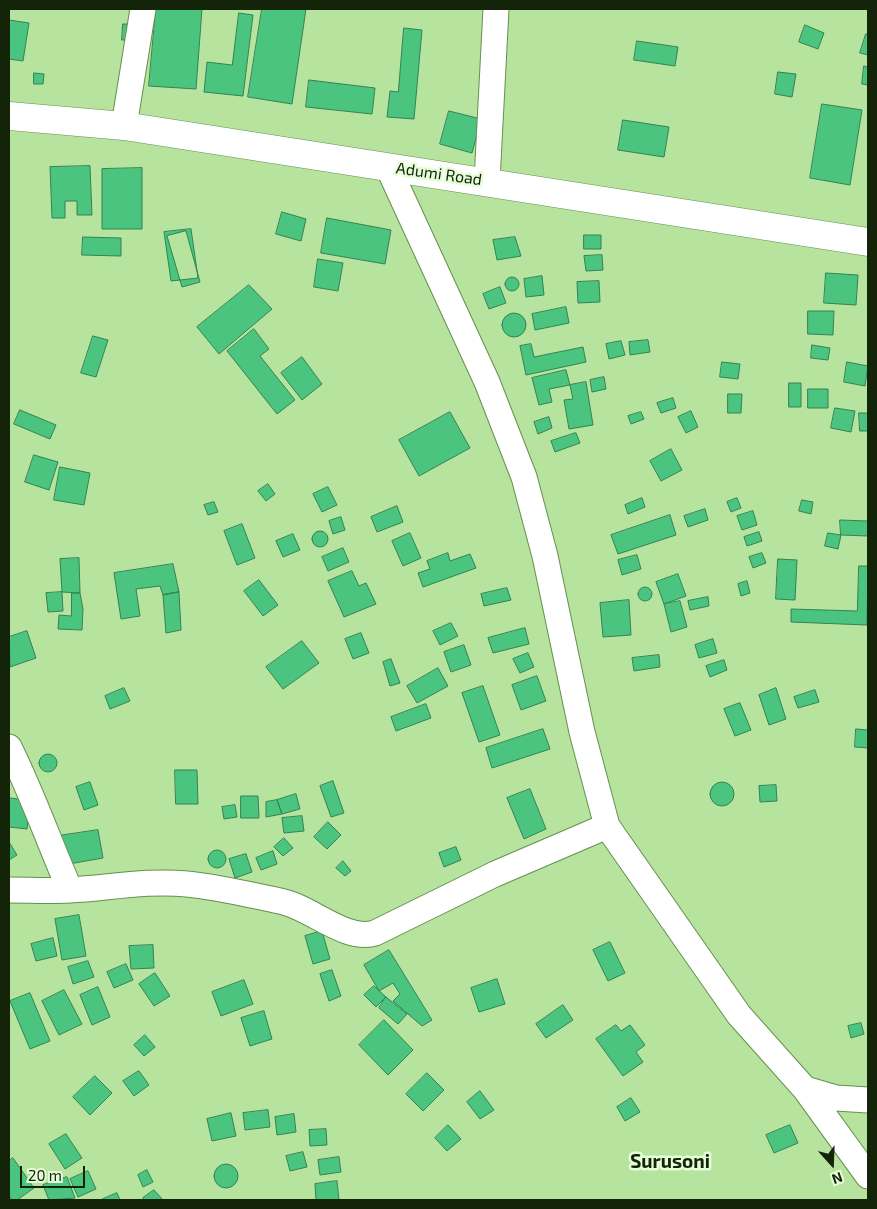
<!DOCTYPE html>
<html>
<head>
<meta charset="utf-8">
<style>
  body { margin:0 }
  #map { position:relative; width:877px; height:1209px; overflow:hidden; background:#b6e39d; font-family:"Exo 2",sans-serif }
  canvas { display:block }
  .frame { position:absolute; inset:0; border:10px solid #132408; pointer-events:none }
  .north { position:absolute; left:807px; top:1139px; width:50px; height:50px; -webkit-text-stroke:4px #e6fdd9; paint-order:stroke; rotate:160deg; font-size:14px; font-weight:700; line-height:20px; text-align:center; color:#132408 }
  .north::after { content:''; display:block; margin:auto; width:18px; height:22px; background:#132408; clip-path:polygon(50% 0,100% 100%,50% 72%,0 100%) }
  .scale { position:absolute; left:20px; top:1166px; width:65px; height:22px; box-sizing:border-box; border:2px solid #132408; border-top:0; padding-left:6px; font-size:15px; line-height:18px; white-space:nowrap; color:#132408; -webkit-text-stroke:4px #e6fdd9; paint-order:stroke }
</style>
</head>
<body>
<div id="map">
<canvas width="877" height="1209"></canvas>
<div class="frame"></div>
<div class="north">N</div>
<div class="scale">20 m</div>
</div>
<script>
const context = document.querySelector('canvas').getContext('2d');
context.lineJoin = 'round';
function fillPath(path, color) {
  context.fillStyle = color;
  context.fill(path, 'evenodd');
}
function stroke(path, color, width, dash) {
  context.strokeStyle = color;
  context.lineWidth = width;
  context.lineCap = dash ? 'butt' : 'round';
  context.setLineDash(dash || []);
  context.stroke(path);
}
function label(font, color, halo, rows, align = 'center') {
  context.font = font + ' "Exo 2",sans-serif';
  context.lineWidth = 5;
  context.setLineDash([]);
  context.textBaseline = 'middle';
  context.strokeStyle = halo;
  context.fillStyle = color;
  for (const [text, x, y, turn = 0] of rows) {
    context.save();
    context.translate(x, y);
    context.rotate((+turn || 0) * Math.PI / 180);
    context.textAlign = isNaN(turn) ? turn : align;
    if (halo) context.strokeText(text, 0, 0);
    context.fillText(text, 0, 0);
    context.restore();
  }
}
const building = new Path2D(`
  M156 9H202L196 89 149 86Z
  M262 9H306L292 104 248 97Z
  M239 13 253 15 243 96 204 92 207 62 232 65Z
  M9 20 29 23 23 61 9 59Z
  M123 24H132L131 40H122Z
  M805 25 824 33 818 49 799 42Z
  M404 28 422 30 414 119 387 117 390 91 398 92Z
  M866 34H868V55L860 53Z
  M637 41 678 47 675 66 634 60Z
  M864 66 868 67V85L862 84Z
  M778 72 796 74 792 97 775 94Z
  M34 73 44 74 43 84H34Z
  M309 80 375 88 372 114 306 107Z
  M822 104 862 110 850 185 810 178Z
  M449 111 481 119 472 153 440 144Z
  M623 120 669 127 664 157 618 150Z
  M90 166 92 215H77V201H65V218H52L50 167Z
  M142 168V229H102V169Z
  M282 212 306 219 301 241 276 234Z
  M327 218 391 230 385 264 321 253Z
  M191 229 198 278 171 281 164 232Z
  M186 231 200 282 182 287 167 236Z
  M584 235H601V249H584Z
  M83 237 121 238V256L82 255Z
  M515 237 521 256 497 260 493 240Z
  M602 255 603 270 586 271 584 256Z
  M318 259 343 263 338 291 314 287Z
  M826 273 858 275 856 305 824 303Z
  M542 276 544 295 526 297 524 279Z
  M505 284a7 7 0 1 1 14 0a7 7 0 1 1-14 0Z
  M599 281 600 302 578 303 577 282Z
  M249 285 272 309 219 354 197 327Z
  M500 287 506 303 489 309 483 294Z
  M566 307 569 323 535 330 532 314Z
  M808 311H834L833 335 808 334Z
  M502 325a12 12 0 1 1 24 0a12 12 0 1 1-24 0Z
  M254 329 269 349 260 356 295 400 277 414 227 351Z
  M93 336 108 340 96 377 81 373Z
  M648 340 650 352 630 355 629 342Z
  M621 341 625 355 609 359 606 344Z
  M531 344 534 357 583 347 586 362 526 375 520 346Z
  M812 345 830 348 828 360 811 358Z
  M302 357 322 384 302 400 281 373Z
  M722 362 740 364 738 379 720 377Z
  M847 362 868 366 865 386 844 382Z
  M566 370 570 385 549 389 552 402 539 405 532 378Z
  M604 377 606 389 592 392 590 380Z
  M586 382 593 425 569 429 564 400 573 399 570 385Z
  M789 383H801V407H789Z
  M808 389H828V408H808Z
  M728 394H742L741 413H728Z
  M673 398 676 408 661 413 657 403Z
  M835 408 855 411 851 432 831 428Z
  M20 410 56 425 50 439 14 424Z
  M691 411 698 427 686 433 678 417Z
  M450 412 470 448 419 476 399 440Z
  M641 412 644 419 631 424 628 416Z
  M859 413H868V431H860Z
  M549 417 552 428 538 434 534 422Z
  M576 433 580 443 555 452 551 441Z
  M671 449 682 470 661 481 650 461Z
  M34 455 58 462 49 490 25 482Z
  M60 467 90 473 84 505 54 500Z
  M268 484 275 494 266 501 258 491Z
  M328 487 337 505 322 512 313 494Z
  M642 498 645 507 628 514 625 505Z
  M737 498 741 508 731 512 727 502Z
  M802 500 813 502 811 514 799 511Z
  M214 502 218 512 208 515 204 505Z
  M397 506 403 522 377 532 371 517Z
  M705 509 708 520 688 527 684 516Z
  M753 511 757 525 742 530 737 516Z
  M670 515 676 535 618 554 611 535Z
  M341 517 345 530 333 534 329 521Z
  M840 520 868 521V536L841 535Z
  M242 524 255 558 237 565 224 531Z
  M312 539a8 8 0 1 1 16 0a8 8 0 1 1-16 0Z
  M759 532 762 541 747 546 744 537Z
  M410 533 421 558 403 566 392 541Z
  M828 533 841 535 838 549 825 546Z
  M293 534 300 550 283 557 276 541Z
  M343 548 349 562 328 571 322 557Z
  M448 553 450 561 470 554 476 568 423 587 418 573 430 569 427 561Z
  M762 553 766 563 753 568 749 557Z
  M637 555 641 569 622 575 618 560Z
  M79 558 80 593 62 592 60 559Z
  M778 559 797 560 795 600 776 599Z
  M173 564 179 592 163 595 160 586 136 589 140 616 121 619 114 573Z
  M859 566H868L867 625 791 622V609L857 611Z
  M352 571 359 586 366 583 376 604 344 617 328 581Z
  M678 574 686 596 664 604 656 582Z
  M259 580 278 605 263 616 244 591Z
  M747 581 750 593 741 596 738 584Z
  M638 594a7 7 0 1 1 14 0a7 7 0 1 1-14 0Z
  M507 588 511 600 484 606 481 594Z
  M62 592 63 611 48 612 46 593Z
  M179 592 181 630 166 633 163 595Z
  M72 593H80L83 609 82 630 58 629 59 615 71 616Z
  M708 597 709 606 690 610 688 601Z
  M629 600 631 635 603 637 600 603Z
  M680 601 687 627 671 632 664 604Z
  M451 623 458 636 440 645 433 631Z
  M525 628 529 644 493 653 488 638Z
  M27 631 36 658 10 667 9 637Z
  M361 633 369 653 353 659 345 639Z
  M713 639 717 653 699 658 695 645Z
  M302 641 319 663 283 689 266 667Z
  M464 645 471 665 451 672 444 652Z
  M528 653 534 667 520 673 513 659Z
  M659 655 660 667 634 671 632 658Z
  M391 659 400 683 390 686 383 662Z
  M724 660 727 670 710 677 706 666Z
  M438 668 448 686 417 703 407 686Z
  M537 676 546 701 521 710 512 685Z
  M483 686 500 735 479 742 462 693Z
  M124 688 130 701 110 709 105 696Z
  M776 688 786 719 769 725 759 695Z
  M815 690 819 702 798 708 794 697Z
  M740 703 751 730 735 736 724 709Z
  M426 704 431 718 396 731 391 717Z
  M543 729 550 749 492 768 486 748Z
  M856 729 868 730V748L855 747Z
  M39 763a9 9 0 1 1 18 0a9 9 0 1 1-18 0Z
  M175 770H197L198 804H176Z
  M333 781 344 813 331 817 320 786Z
  M90 782 98 805 84 810 76 787Z
  M710 794a12 12 0 1 1 24 0a12 12 0 1 1-24 0Z
  M776 785 777 801 760 802 759 786Z
  M530 789 546 829 524 839 507 798Z
  M296 794 300 809 282 814 277 800Z
  M241 796H258L259 818H241Z
  M9 798 30 800 27 829 9 827Z
  M277 800 282 814 266 817V802Z
  M235 805 237 817 224 819 222 807Z
  M302 816 304 831 284 833 282 818Z
  M328 822 341 835 327 849 314 837Z
  M98 830 103 858 63 865 58 836Z
  M284 838 293 848 283 856 274 847Z
  M9 842 17 855 9 860Z
  M456 847 461 860 444 867 439 853Z
  M208 859a9 9 0 1 1 18 0a9 9 0 1 1-18 0Z
  M273 851 277 864 261 870 256 858Z
  M246 854 252 872 235 878 229 859Z
  M343 861 351 871 345 876 336 868Z
  M79 915 86 956 62 960 55 919Z
  M322 931 330 959 313 964 305 936Z
  M53 938 57 956 36 961 31 944Z
  M610 942 625 973 608 981 593 950Z
  M153 945 154 968 131 969 129 946Z
  M389 950 432 1020 422 1026 393 1001 400 994 393 983 379 991 364 965Z
  M88 961 94 977 73 984 68 967Z
  M126 964 133 980 114 988 107 972Z
  M332 970 341 996 329 1001 320 974Z
  M155 973 170 996 154 1006 139 984Z
  M497 979 505 1004 479 1012 471 988Z
  M244 980 253 1004 221 1016 212 992Z
  M374 986 386 997 376 1007 364 995Z
  M98 987 110 1017 92 1025 80 995Z
  M64 990 82 1024 59 1035 42 1001Z
  M30 993 50 1041 30 1049 10 1001Z
  M386 997 407 1014 398 1024 379 1008Z
  M563 1005 573 1020 546 1038 536 1024Z
  M264 1011 272 1039 250 1046 241 1018Z
  M384 1020 413 1050 388 1075 359 1045Z
  M861 1023 864 1034 851 1038 848 1026Z
  M616 1025 621 1031 630 1025 645 1045 636 1052 643 1062 623 1076 596 1039Z
  M145 1035 155 1047 144 1056 134 1045Z
  M139 1071 149 1085 134 1096 123 1081Z
  M427 1073 444 1090 423 1111 406 1094Z
  M95 1076 112 1093 90 1115 73 1097Z
  M480 1091 494 1110 480 1119 467 1102Z
  M631 1098 640 1112 625 1121 617 1107Z
  M268 1110 270 1127 245 1130 243 1113Z
  M231 1113 236 1136 212 1141 207 1119Z
  M294 1114 296 1132 277 1135 275 1117Z
  M448 1125 461 1139 447 1151 435 1138Z
  M790 1125 798 1143 774 1153 766 1135Z
  M326 1129 327 1145 310 1146 309 1130Z
  M66 1134 82 1158 65 1169 49 1144Z
  M303 1152 307 1167 290 1171 286 1156Z
  M339 1157 341 1172 320 1175 318 1160Z
  M13 1158 34 1188 17 1200H12L9 1195V1161Z
  M214 1176a12 12 0 1 1 24 0a12 12 0 1 1-24 0Z
  M147 1170 153 1182 143 1187 138 1175Z
  M88 1171 96 1189 78 1197 70 1179Z
  M67 1177 75 1198 49 1200 43 1185Z
  M337 1181 339 1200H316L315 1184Z
  M154 1190 163 1200H145L143 1198Z
  M117 1193 120 1200H104L103 1199Z`);
fillPath(building, '#4ac47e');
stroke(building, '#348254', 1);
const minor = new Path2D(`
  M124 126 143 9
  M487 181 496 9
  M9 747C32 793 49 842 70 890
  M607 826 739 1015 805 1089 868 1176
  M9 890C29 890 49 891 70 890 108 888 148 880 187 884 218 887 250 895 280 901 311 907 345 942 375 933L495 874 607 826 582 732 545 556 524 477 487 382 388 167
  M805 1089 836 1098 868 1100`);
const secondary = new Path2D(`
  M9 116 124 126 868 242`);
stroke(minor, '#66904d', 27);
stroke(secondary, '#66904d', 29);
stroke(minor, '#fff', 25);
stroke(secondary, '#fff', 28);
label('16px', '#132408', '#e6fdd9', [
  ["Adumi Road",439,174,8]
]);
label('bold 19px', '#132408', '#e6fdd9', [
  ["Surusoni",670,1162]
]);
</script>
</body>
</html>
